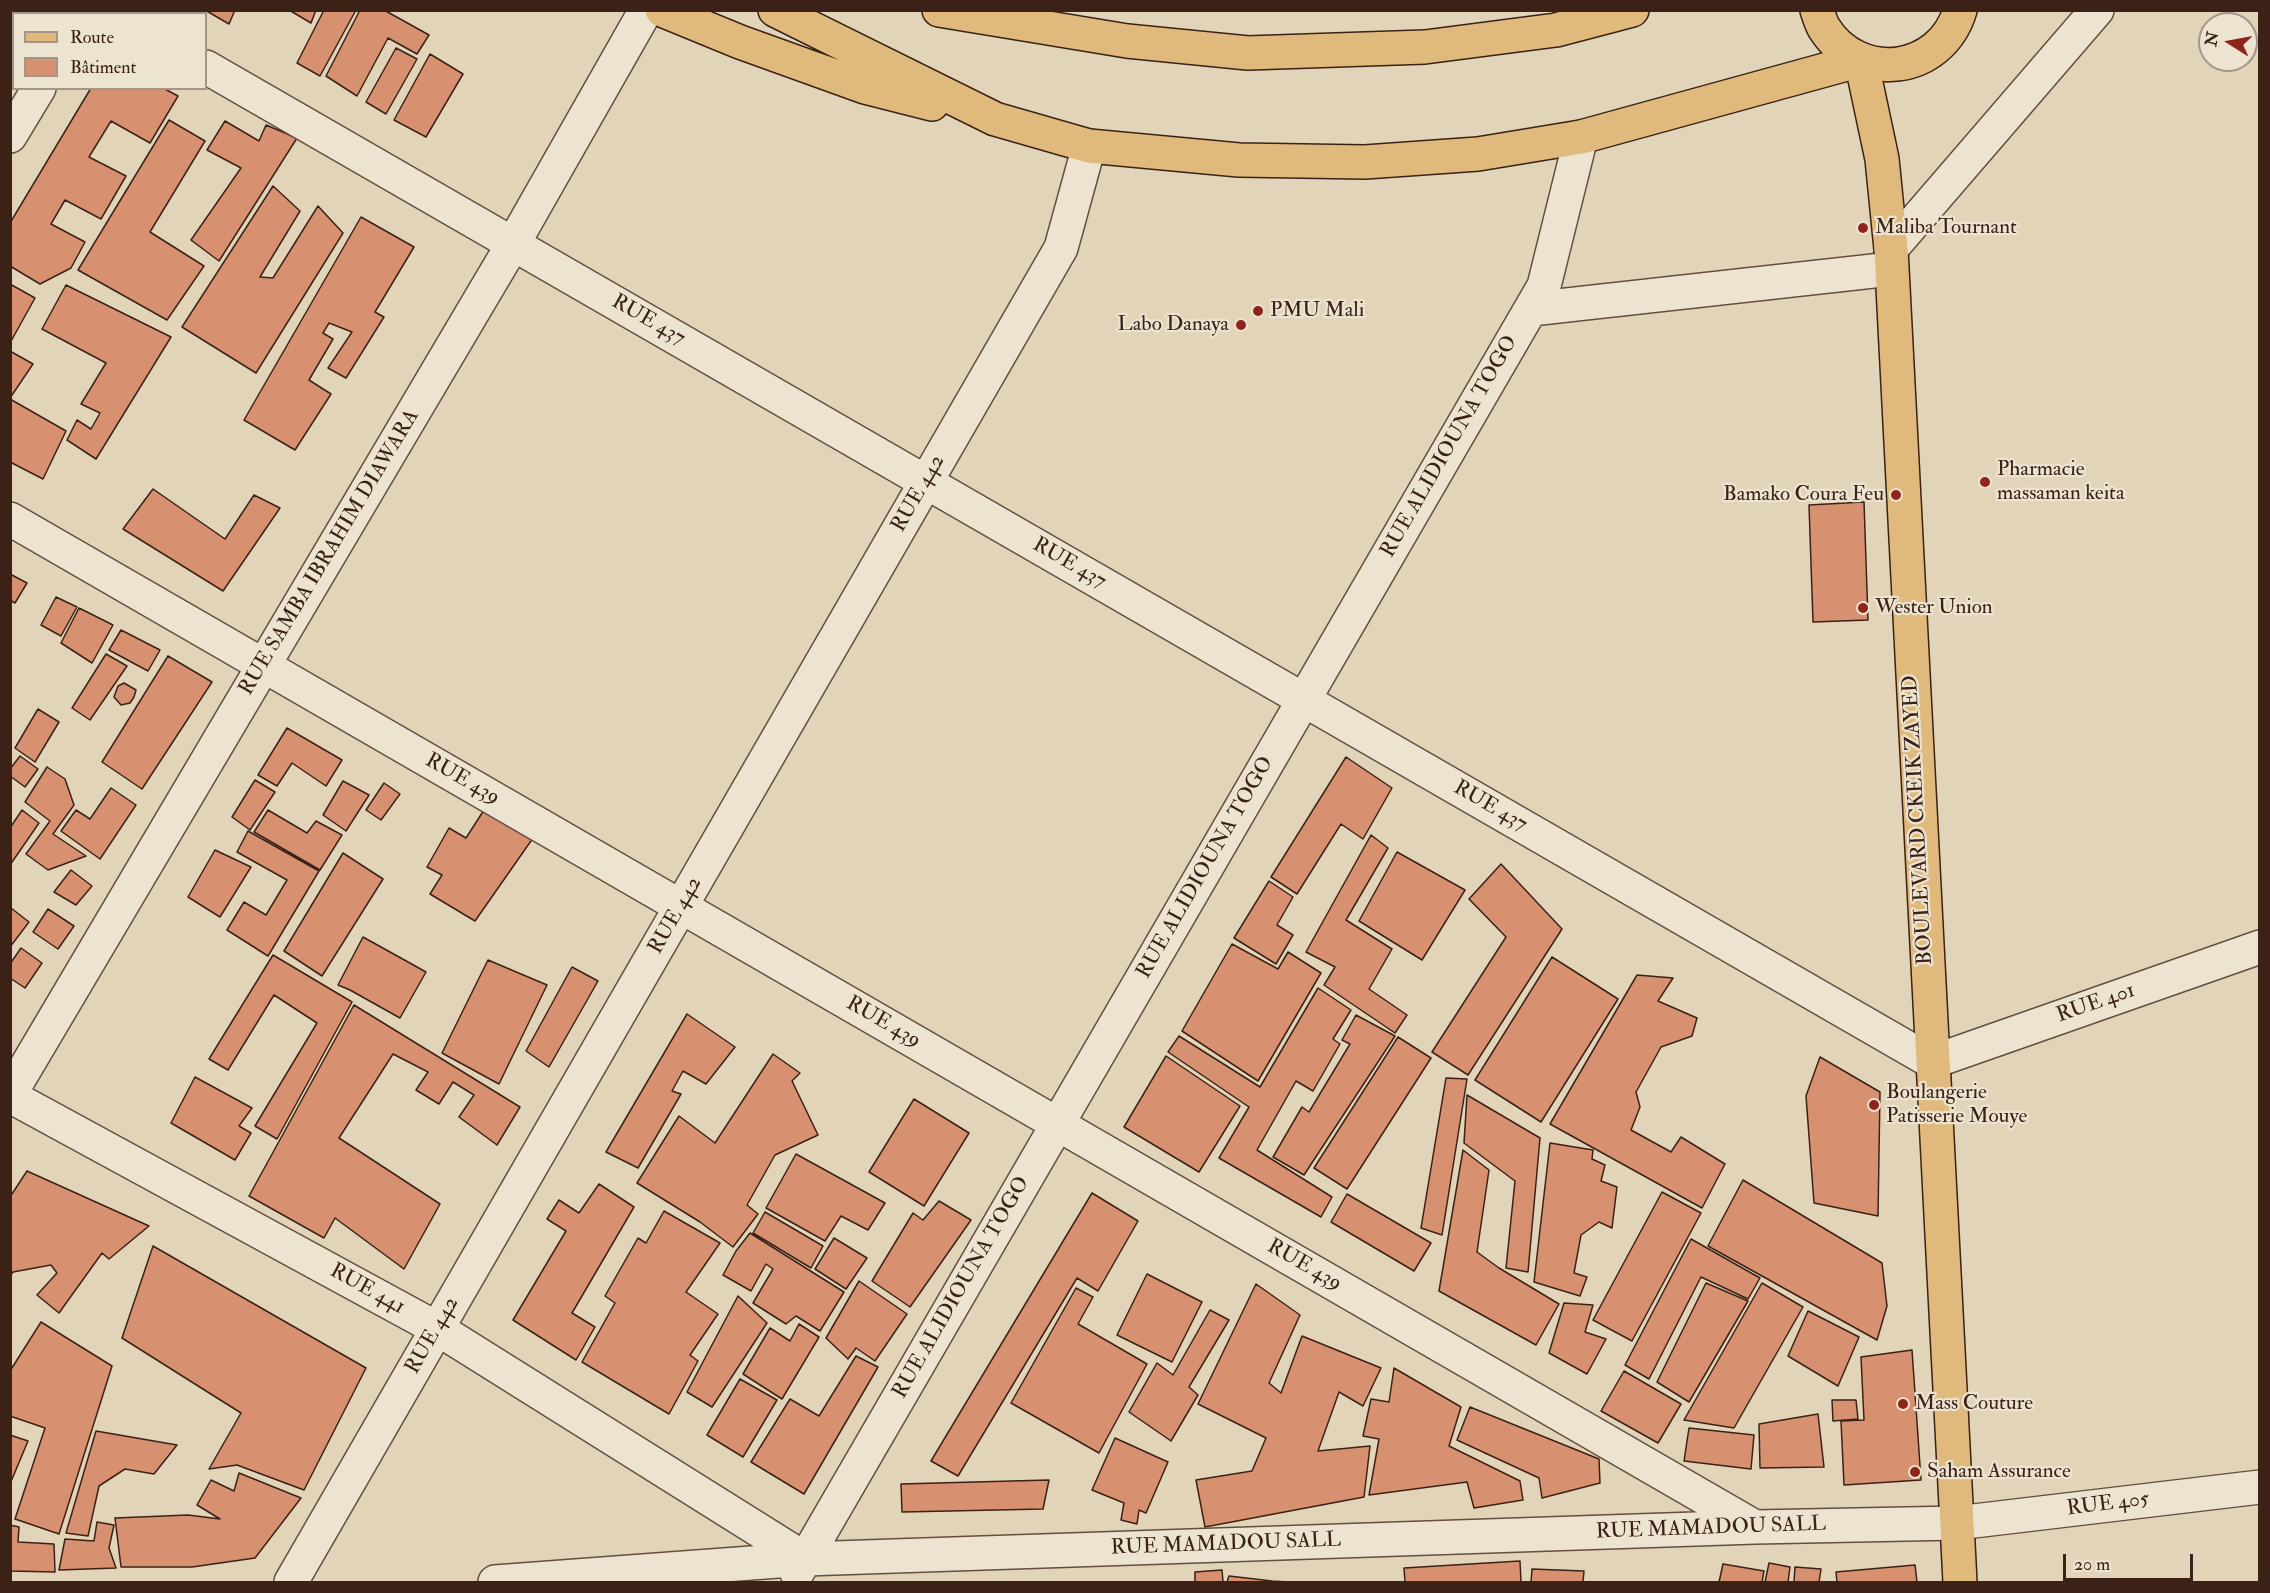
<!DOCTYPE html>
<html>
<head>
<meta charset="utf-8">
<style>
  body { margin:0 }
  #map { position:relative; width:2270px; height:1593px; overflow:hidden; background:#e1d4b8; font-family:"IM FELL Double Pica",serif }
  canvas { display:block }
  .frame { position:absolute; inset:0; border:12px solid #3b2116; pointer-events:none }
  .legend { position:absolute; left:12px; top:12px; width:195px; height:78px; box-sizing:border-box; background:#ece3d1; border:2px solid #a59586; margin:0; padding:8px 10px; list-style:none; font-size:18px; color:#3b2116 }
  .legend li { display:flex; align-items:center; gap:12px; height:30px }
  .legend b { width:30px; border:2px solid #a59586 }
  .north { position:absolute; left:2198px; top:12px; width:60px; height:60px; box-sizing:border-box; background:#ece3d1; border:2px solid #a59586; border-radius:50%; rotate:281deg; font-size:16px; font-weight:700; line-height:24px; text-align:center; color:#3b2116 }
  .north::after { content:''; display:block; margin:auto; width:21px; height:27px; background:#8f2418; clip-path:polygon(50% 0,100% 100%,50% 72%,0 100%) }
  .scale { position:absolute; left:2063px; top:1554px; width:130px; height:27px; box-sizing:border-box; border:3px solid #3b2116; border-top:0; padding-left:8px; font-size:18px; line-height:21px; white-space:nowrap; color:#3b2116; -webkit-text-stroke:4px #ece3d1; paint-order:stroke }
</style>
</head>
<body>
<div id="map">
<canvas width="2270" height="1593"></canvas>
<div class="frame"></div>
<ul class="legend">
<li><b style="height:8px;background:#e0ba7c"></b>Route</li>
<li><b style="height:16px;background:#d89170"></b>Bâtiment</li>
</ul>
<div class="north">N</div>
<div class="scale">20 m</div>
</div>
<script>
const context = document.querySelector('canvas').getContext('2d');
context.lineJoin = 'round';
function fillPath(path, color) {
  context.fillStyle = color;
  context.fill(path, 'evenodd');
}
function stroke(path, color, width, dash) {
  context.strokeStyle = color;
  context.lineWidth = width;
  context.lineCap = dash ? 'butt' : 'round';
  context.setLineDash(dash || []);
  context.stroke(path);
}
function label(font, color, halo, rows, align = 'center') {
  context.font = font + ' "IM FELL Double Pica",serif';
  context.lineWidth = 4.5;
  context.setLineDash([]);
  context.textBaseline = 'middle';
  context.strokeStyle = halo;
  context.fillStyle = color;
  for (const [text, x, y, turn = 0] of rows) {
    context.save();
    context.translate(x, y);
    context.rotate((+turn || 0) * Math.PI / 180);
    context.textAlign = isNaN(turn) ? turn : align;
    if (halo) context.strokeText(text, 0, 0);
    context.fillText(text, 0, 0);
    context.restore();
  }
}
const building = new Path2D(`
  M205 10H235L229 24Z
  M289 10H316L311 23Z
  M324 10H356L320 76 297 63Z
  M360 10H384L429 35 417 54 388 38 357 96 326 76Z
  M396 48 417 59 386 114 366 102Z
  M430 54 463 74 426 137 394 120Z
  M91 88H163L178 96 150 143 111 121 89 157 126 176 101 219 65 200 51 224 85 242 71 268 40 284 10 266V223Z
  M169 120 205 141 150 232 204 266 167 320 78 270Z
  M225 121 259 141 266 125 297 138 219 261 191 240 241 168 207 150Z
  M273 186 300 211 260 277 273 278 318 206 343 233 256 373 182 327Z
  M361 217 414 247 375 312 384 317 346 378 328 368 352 332 329 323 323 333 333 339 309 380 331 394 295 450 244 420Z
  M10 284 35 298 10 343Z
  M66 285 171 337 96 459 67 440 77 420 91 429 100 413 81 404 106 363 42 329Z
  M10 351 33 364 10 398Z
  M10 399 66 431 43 479 10 462Z
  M153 489 225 539 254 495 280 508 223 591 123 529Z
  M1864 502 1868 620 1813 622 1809 505Z
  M10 574 27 583 15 603 10 600Z
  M56 597 77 607 61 636 41 625Z
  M79 608 113 625 92 663 61 643Z
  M121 630 160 650 148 671 109 650Z
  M106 654 127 666 90 720 72 708Z
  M168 656 212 682 142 789 102 762Z
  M124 683 136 690 134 697 130 703 121 705 114 697 118 686Z
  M38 709 59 722 35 762 15 748Z
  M287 728 342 760 326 786 292 763 277 786 258 775Z
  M20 756 38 769 25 787 10 776V769Z
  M1346 757 1392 788 1363 839 1341 824 1297 894 1271 877Z
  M47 767 65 779 74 805 53 834 86 856 48 870 26 854 50 821 25 802Z
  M255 780 275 792 250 830 232 817Z
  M343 781 369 795 346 831 323 815Z
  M384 783 400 794 381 820 366 810Z
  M111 788 136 805 100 859 61 831 76 810 90 819Z
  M22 810 39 823 10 865V828Z
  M268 810 307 833 316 821 342 835 320 870 254 832Z
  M484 810 533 838 475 921 430 894 442 875 427 867 449 828 466 838Z
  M248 831 319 871 268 956 227 930 244 902 266 915 287 880 237 852Z
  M1371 835 1388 848 1346 920 1392 949 1369 989 1407 1015 1395 1033 1324 985 1335 967 1306 952Z
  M215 850 251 867 220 917 188 897Z
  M1397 852 1465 890 1422 960 1359 921Z
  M343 853 383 879 322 976 284 951Z
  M1501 864 1562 929 1468 1075 1432 1052 1506 937 1469 899Z
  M71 870 92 886 76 905 54 892Z
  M1269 881 1293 897 1277 925 1293 935 1276 964 1234 938Z
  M11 908 29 922 10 947V909Z
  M48 909 74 926 58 949 33 932Z
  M363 937 426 972 400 1018 350 990 338 985Z
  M1232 944 1278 969 1288 952 1321 973 1258 1081 1182 1031Z
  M21 948 42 963 25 988 10 978V964Z
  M273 955 352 1002 277 1139 255 1126 317 1023 274 995 228 1070 209 1059Z
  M1552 957 1618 999 1541 1122 1475 1080Z
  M488 960 547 985 499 1084 442 1053Z
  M572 967 598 981 549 1067 526 1051Z
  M1637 975 1673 978 1658 1001 1697 1018 1692 1036 1661 1047 1636 1092 1640 1107 1631 1130 1671 1152 1681 1137 1725 1164 1702 1208 1550 1124Z
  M1318 988 1351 1010 1333 1039 1340 1044 1313 1091 1296 1081 1257 1150 1332 1197 1321 1217 1219 1158 1249 1107 1168 1052 1179 1036 1260 1087Z
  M354 1005 520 1107 497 1145 459 1117 474 1095 453 1082 439 1104 416 1090 428 1072 393 1054 339 1138 440 1204 404 1269 335 1218 324 1238 249 1196Z
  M687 1014 735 1047 706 1084 683 1071 672 1091 681 1094 638 1168 606 1152Z
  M1356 1015 1395 1036 1304 1175 1273 1157 1302 1107 1309 1112 1350 1044 1342 1040Z
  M1398 1037 1431 1058 1347 1189 1314 1168Z
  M773 1054 800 1073 792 1081 818 1135 775 1155 747 1205 758 1214 733 1247 700 1222 637 1183 679 1116 715 1143Z
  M1166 1056 1240 1106 1199 1172 1124 1127Z
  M1820 1057 1880 1092 1878 1216 1814 1203 1806 1096Z
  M195 1077 252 1108 239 1126 251 1133 235 1160 171 1123Z
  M1446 1078 1467 1079 1442 1235 1421 1228Z
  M1467 1095 1540 1138 1528 1272 1506 1268 1515 1181 1464 1143Z
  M914 1099 969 1133 924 1206 869 1172Z
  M1550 1143 1593 1150 1592 1159 1605 1165 1601 1181 1617 1187 1612 1228 1599 1222 1581 1235 1574 1273 1587 1277 1580 1296 1534 1282Z
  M1463 1150 1489 1170 1477 1252 1499 1268 1559 1304 1536 1345 1439 1291Z
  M796 1154 885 1203 868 1230 841 1216 825 1241 766 1208Z
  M27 1171 149 1226 109 1259 102 1253 59 1313 37 1295 57 1273 51 1265 13 1272 10 1276V1197Z
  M1743 1180 1882 1263 1887 1306 1877 1340 1708 1246Z
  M599 1184 634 1207 572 1313 595 1327 576 1360 513 1320 566 1231 547 1219 559 1200 579 1213Z
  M1662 1192 1701 1213 1632 1341 1593 1320Z
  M1092 1193 1138 1221 1098 1291 1077 1278 958 1476 931 1461Z
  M1347 1194 1431 1243 1414 1271 1331 1222Z
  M939 1201 971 1220 910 1307 872 1281 913 1213 923 1220Z
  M664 1211 720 1243 686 1292 718 1314 690 1355 698 1361 669 1414 582 1362 615 1303 605 1296 638 1238 646 1243Z
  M765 1212 823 1246 811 1268 753 1233Z
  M750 1233 844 1292 820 1331 796 1316 786 1324 753 1303 773 1269 766 1264 751 1291 723 1275 736 1251Z
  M834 1238 867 1258 846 1289 815 1269Z
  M1691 1239 1760 1278 1748 1299 1701 1277 1649 1379 1625 1365Z
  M153 1246 366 1368 304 1490 237 1465 209 1469 241 1413 122 1338Z
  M1147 1274 1202 1302 1172 1362 1117 1335Z
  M859 1281 907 1314 875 1361 856 1348 848 1359 826 1338Z
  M1706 1283 1748 1301 1689 1402 1657 1382Z
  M1762 1283 1803 1307 1734 1428 1684 1420Z
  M1256 1284 1300 1315 1269 1383 1281 1393 1302 1336 1381 1368 1363 1406 1339 1392 1318 1451 1370 1446 1364 1497 1205 1527 1196 1480 1252 1471 1266 1438 1198 1404Z
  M1076 1288 1093 1297 1078 1324 1147 1364 1099 1453 1011 1403Z
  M738 1296 767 1323 712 1407 687 1392Z
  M1564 1303 1593 1305 1585 1332 1606 1339 1587 1374 1549 1353Z
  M1210 1310 1229 1320 1189 1387 1198 1395 1171 1441 1129 1412 1157 1363 1173 1375Z
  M1808 1311 1859 1337 1838 1386 1788 1356Z
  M41 1322 112 1366 59 1534 15 1519 45 1428 10 1416V1371Z
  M799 1324 819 1337 782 1399 743 1374 770 1328 790 1341Z
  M1912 1350 1921 1480 1844 1485 1841 1421 1864 1420 1861 1357Z
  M856 1356 878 1367 804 1494 751 1462 790 1399 819 1416Z
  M1394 1368 1461 1407 1449 1446 1520 1481 1523 1500 1474 1508 1467 1482 1369 1495 1379 1439 1363 1436 1371 1399 1389 1402Z
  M1624 1371 1681 1404 1658 1443 1601 1411Z
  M740 1379 777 1400 743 1457 707 1435Z
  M1832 1400H1856L1858 1419 1833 1421Z
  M1470 1407 1599 1459 1600 1483 1542 1498 1539 1478 1457 1440Z
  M1818 1414 1824 1467 1760 1468 1759 1424Z
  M1689 1428 1754 1435 1751 1469 1684 1461Z
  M96 1431 177 1445 154 1474 125 1469 99 1486 88 1536 66 1533Z
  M10 1435 28 1441 10 1484Z
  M1115 1438 1168 1462 1146 1513 1139 1510 1137 1524 1121 1520 1124 1503 1092 1490Z
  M239 1473 301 1498 255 1558 192 1567H121L115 1518 188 1515 220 1519 197 1505 211 1480 234 1491Z
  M1049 1480 1043 1509 902 1512 901 1484Z
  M97 1522 114 1525 109 1548 116 1568 59 1570 65 1539 94 1541Z
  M10 1525 19 1527 18 1542 54 1544 55 1572 10 1571Z
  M1520 1561 1521 1582H1405L1404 1568Z
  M1769 1563 1790 1567 1788 1582H1765Z
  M1723 1564 1764 1571 1762 1582H1719Z
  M1915 1565 1917 1582H1837L1836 1572Z
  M1795 1567 1821 1569 1819 1582H1794Z
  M1532 1569 1584 1571 1583 1582H1531Z
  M1222 1570 1223 1582H1195V1572Z
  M1229 1576 1272 1581 1289 1582H1227Z`);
fillPath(building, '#d89170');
stroke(building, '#3b2116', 1.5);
const minor = new Path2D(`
  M107 10 113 14
  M206 67 1932 1062 2260 947
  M10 136 39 88
  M1891 249 2097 10
  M1531 309 1891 269
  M10 519 1755 1527
  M10 1094 513 244 646 10
  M10 1096 438 1329 805 1559
  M797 1573 1544 286 1581 137
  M291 1582 1061 248 1089 146
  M495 1582 805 1559 1755 1527 1957 1523 2260 1487`);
const major = new Path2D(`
  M1861 60 1882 159 1891 249 1960 1582`);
const highway = new Path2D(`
  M662 10 740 42 865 87 932 104
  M775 10 995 119 1089 146 1239 160 1365 162 1478 154 1581 137 1861 60
  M939 10 1127 41 1248 53 1425 47 1556 30 1632 10
  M1817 10C1819 16 1821 23 1824 28 1859 84 1941 74 1960 10`);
stroke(minor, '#644e3e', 36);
stroke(major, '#3b2116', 36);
stroke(highway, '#3b2116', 36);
stroke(minor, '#ece3d1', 33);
stroke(major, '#e0ba7c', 33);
stroke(highway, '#e0ba7c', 33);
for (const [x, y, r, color] of [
  [1863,228,6,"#8f2418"],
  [1258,311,6,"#8f2418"],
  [1241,325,6,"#8f2418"],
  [1985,482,6,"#8f2418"],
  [1896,495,6,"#8f2418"],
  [1863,608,6,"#8f2418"],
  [1874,1105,6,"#8f2418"],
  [1903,1404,6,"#8f2418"],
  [1915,1472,6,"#8f2418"]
]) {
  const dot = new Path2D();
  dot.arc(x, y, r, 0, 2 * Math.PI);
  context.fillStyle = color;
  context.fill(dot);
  stroke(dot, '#ece3d1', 2);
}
label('21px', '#3b2116', '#ece3d1', [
  ["Maliba Tournant",1875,228],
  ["PMU Mali",1270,311],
  ["Labo Danaya",1229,325,"right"],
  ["Pharmacie",1997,470],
  ["massaman keita",1997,494],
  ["Bamako Coura Feu",1884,495,"right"],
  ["Wester Union",1875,608],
  ["Boulangerie",1886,1093],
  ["Patisserie Mouye",1886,1117],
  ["Mass Couture",1915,1404],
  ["Saham Assurance",1927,1472]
], 'left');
label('21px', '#3b2116', '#ece3d1', [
  ["RUE 437",648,321,30],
  ["RUE ALIDIOUNA TOGO",1450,447,-60],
  ["RUE 442",919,494,-60],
  ["RUE SAMBA IBRAHIM DIAWARA",330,553,-59],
  ["RUE 437",1069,564,30],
  ["RUE 439",462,780,30],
  ["RUE 437",1490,807,30],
  ["BOULEVARD CKEIK ZAYED",1919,820,-93],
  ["RUE ALIDIOUNA TOGO",1206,868,-60],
  ["RUE 442",676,916,-60],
  ["RUE 401",2096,1004,-19],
  ["RUE 439",883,1023,30],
  ["RUE 439",1304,1266,30],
  ["RUE ALIDIOUNA TOGO",962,1288,-60],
  ["RUE 441",367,1290,29],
  ["RUE 442",433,1336,-60],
  ["RUE 405",2108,1505,-7],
  ["RUE MAMADOU SALL",1711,1529,-2],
  ["RUE MAMADOU SALL",1226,1545,-2]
]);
</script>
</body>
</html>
